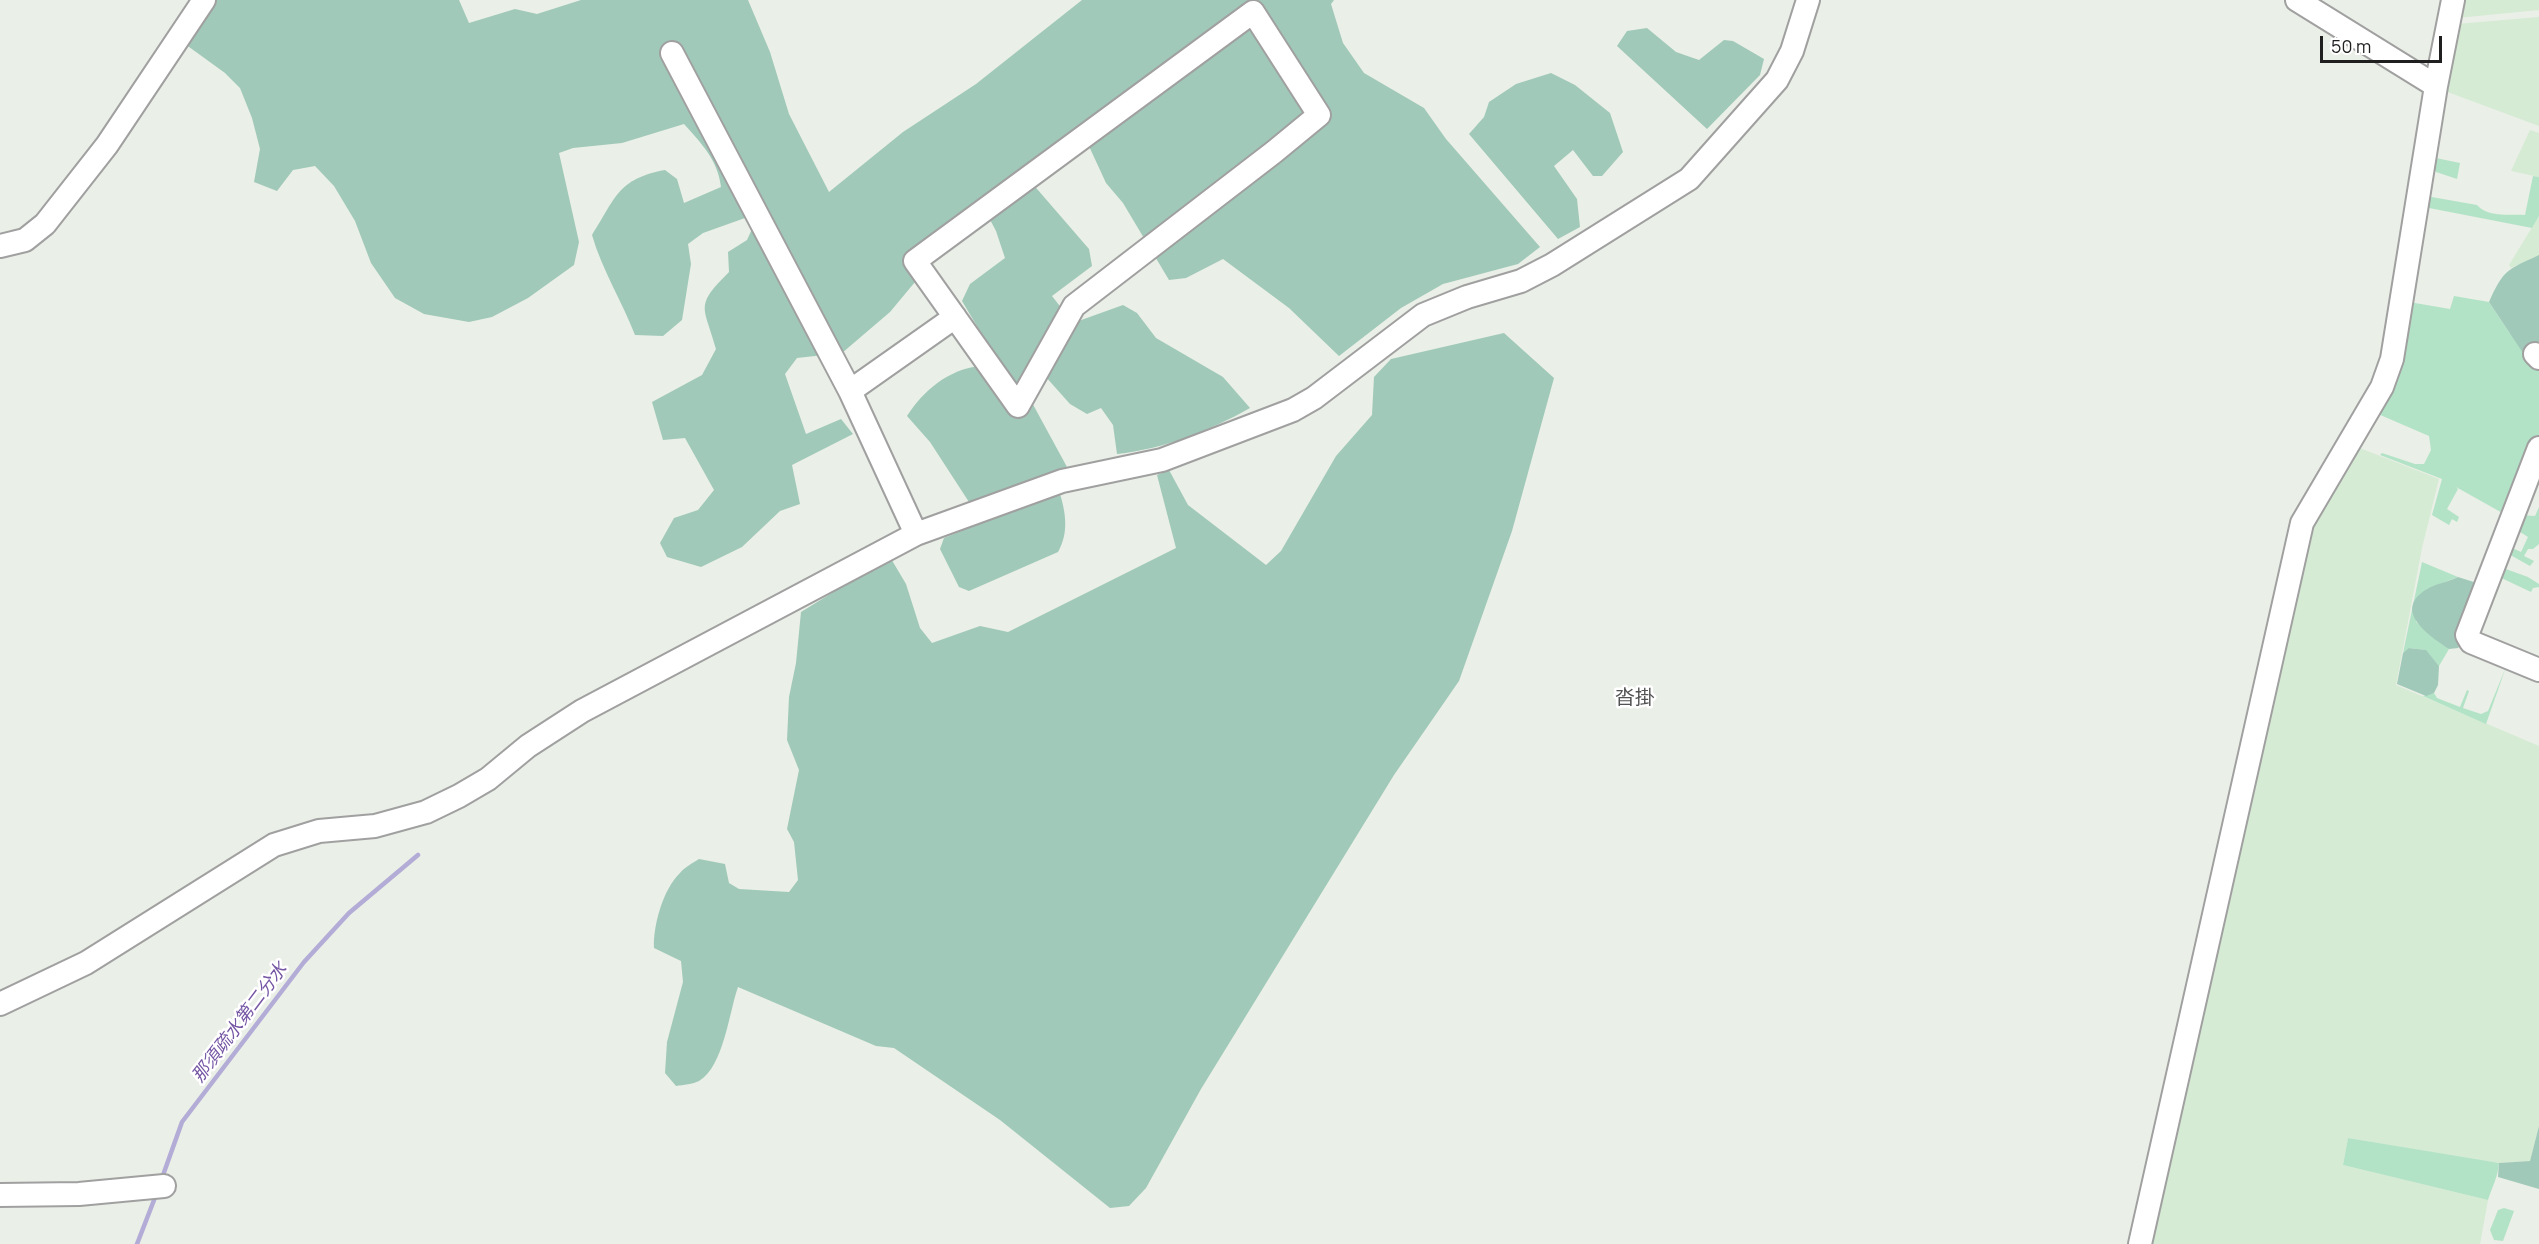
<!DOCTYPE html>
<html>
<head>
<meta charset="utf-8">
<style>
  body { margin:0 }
  #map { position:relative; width:2539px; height:1244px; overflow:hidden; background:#eaefe7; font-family:Manrope,sans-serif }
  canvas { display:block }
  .scale { position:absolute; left:2320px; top:36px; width:122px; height:27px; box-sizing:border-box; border:3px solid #1f1f1f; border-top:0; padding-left:8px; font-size:18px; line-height:21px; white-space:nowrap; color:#1f1f1f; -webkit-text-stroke:4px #fff; paint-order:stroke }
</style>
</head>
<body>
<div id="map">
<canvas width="2539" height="1244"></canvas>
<div class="scale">50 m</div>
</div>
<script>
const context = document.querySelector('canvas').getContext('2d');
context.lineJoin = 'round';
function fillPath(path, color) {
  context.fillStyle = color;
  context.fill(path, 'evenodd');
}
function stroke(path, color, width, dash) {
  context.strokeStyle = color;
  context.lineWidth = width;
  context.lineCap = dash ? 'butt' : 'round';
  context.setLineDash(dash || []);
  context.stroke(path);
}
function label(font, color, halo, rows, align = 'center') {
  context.font = font + ' Manrope,"Noto Sans JP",sans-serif';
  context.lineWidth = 5;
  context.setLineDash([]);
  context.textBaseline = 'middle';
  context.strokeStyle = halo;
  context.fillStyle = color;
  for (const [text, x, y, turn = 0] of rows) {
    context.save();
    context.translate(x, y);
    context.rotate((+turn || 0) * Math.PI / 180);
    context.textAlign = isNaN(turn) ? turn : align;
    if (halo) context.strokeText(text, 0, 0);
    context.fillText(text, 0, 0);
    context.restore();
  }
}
fillPath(new Path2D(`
  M2460 0H2539V10L2457 18Z
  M2539 17V126L2445 91 2457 24Z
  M2530 130 2539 133V177L2511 171Z
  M2539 216V256L2511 268 2509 265Z
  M2357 447 2439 479 2422 548 2396 685 2539 746V1126L2530 1161 2499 1163 2469 1159 2348 1138 2343 1165 2488 1200 2480 1244H2144L2309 520Z`), '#d5ebd4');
fillPath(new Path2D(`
  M2431 157 2460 163 2457 179 2436 172 2430 165Z
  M2533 176 2539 177V216L2532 228 2424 207 2426 196 2477 205C2488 218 2510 214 2525 215Z
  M2454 296 2489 302 2509 332 2539 363V438L2506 515 2456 487 2458 489 2447 509 2459 517 2457 522 2452 519 2449 525 2432 515 2442 479 2380 455 2382 453 2415 464H2424L2431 450 2429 436 2378 414 2409 302 2450 309Z
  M2539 507V544L2533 549H2528L2524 556 2534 561 2530 566 2505 552 2508 546 2521 552 2528 537 2514 528 2520 515 2535 516Z
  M2422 562 2458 577 2427 589 2416 622 2449 649 2439 666 2425 650 2410 648 2403 653Z
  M2503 568 2528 577 2539 584V587L2533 588 2531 592 2495 575Z
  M2506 667 2486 724 2423 696 2434 693 2437 698 2460 707 2467 690 2469 691 2463 708 2481 714 2488 711Z
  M2348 1138 2499 1163C2498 1177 2492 1187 2488 1200L2343 1165Z
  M2504 1208 2514 1211 2503 1241 2494 1240 2490 1230 2498 1210Z`), '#b3e3c6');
fillPath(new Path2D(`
  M193 0H459L469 23 515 9 537 14 581 0H748L770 52 789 114 829 192 903 132 976 84 1082 0H1334L1331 4 1343 43 1364 73 1424 108 1446 139 1540 247 1518 264 1443 284 1401 308 1339 356 1289 308 1223 259 1186 278 1169 280 1123 203 1106 183 1088 144 1031 182 1089 249 1092 266 1052 296 1073 323 1123 305 1137 313 1156 338 1223 377 1250 408C1209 431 1164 449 1117 454L1113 425 1101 408 1087 414 1070 404 1045 376 1030 399 1067 467 969 502 930 442 907 416C924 390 948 370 979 366L990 348 962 301 970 284 1005 258 996 231 987 214 970 216 890 312 842 353 797 358 785 374 806 434 841 419 853 434 792 465 800 504 780 511 742 547 701 567 667 557 660 543 674 518 698 510 714 490 685 438 663 440 652 402 702 375 716 349C704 305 694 307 729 272L728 252 747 240 752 229 745 218 703 233 688 244 691 264 682 320 663 336 635 335C622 301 602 270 592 235 616 198 617 179 665 170L677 179 684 203 721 187C718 160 701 143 684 124L622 143 573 148 559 153 579 242 574 265 528 298 492 317 469 322 424 314 395 298 371 263 355 221 334 186 315 166 293 170 277 191 254 182 260 149 252 118 240 88 225 73 185 44Z
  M1647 28 1676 52 1699 60 1724 40 1733 41 1764 59 1760 75 1707 129 1617 46 1627 31Z
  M1551 73 1575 85 1610 113 1623 152 1602 176H1593L1573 150 1554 166 1577 199 1580 227 1558 239 1469 134 1484 117 1489 102 1516 84Z
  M2539 255V341L2532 351 2523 353 2489 302C2504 269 2507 270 2539 255Z
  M1504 333 1554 378 1512 531 1459 681 1394 775 1201 1089 1146 1188 1129 1206 1110 1208 1000 1120 894 1048 876 1046 738 987C729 1012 724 1066 699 1081 693 1084 683 1085 676 1086L665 1073 667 1042 683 982 681 961 654 948C653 926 663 889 680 873 685 867 693 863 699 859L725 864 729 883 739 889 789 892 798 880 794 842 787 829 799 770 787 740 789 697 796 663 801 612 890 557 906 584 920 628 932 643 980 626 1008 632 1176 548 1157 475 1169 470 1188 505 1266 565 1281 551 1336 456 1372 415 1374 377 1391 359Z
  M1059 491C1066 512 1069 533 1058 552L969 591 959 587 940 549 944 538Z
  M2458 577 2480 584 2472 630 2458 648 2449 649C2430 636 2391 611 2427 589 2435 584 2448 582 2458 577Z
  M2409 648 2426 650 2439 666 2438 685 2434 693 2426 696 2397 684 2403 653Z
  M2539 1126V1189L2498 1177 2499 1163 2530 1161Z`), '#a0c9b9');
stroke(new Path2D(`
  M162 1178 182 1122 304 962 349 913 418 855
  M137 1244 156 1195`), '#b2acd7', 4.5);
const minor = new Path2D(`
  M2297 0 2436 86
  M1253 12 1319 115 1274 152 1074 306 1018 406 915 261Z
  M672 53 850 391 916 534
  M0 246 25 240 45 224 107 145 204 0
  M2535 354 2539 358
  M850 391 955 317
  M2539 448 2467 635 2471 642 2539 670
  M0 1004 86 963 274 845 319 831 375 826 426 812 459 796 488 779 528 746 582 711 916 534 1062 481 1162 460 1293 410 1314 398 1423 315 1467 297 1521 281 1552 265 1689 179 1777 80 1792 51 1808 0
  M0 1195 79 1194 164 1186
  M2140 1244 2302 523 2382 387 2392 359 2436 86 2453 0`);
stroke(minor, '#a0a0a0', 26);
stroke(minor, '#fff', 22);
label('italic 18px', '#7556a4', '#fff', [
  ["那須疏水第二分水",240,1023,-53]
]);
label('20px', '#525252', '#fff', [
  ["沓掛",1635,698]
]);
</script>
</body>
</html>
